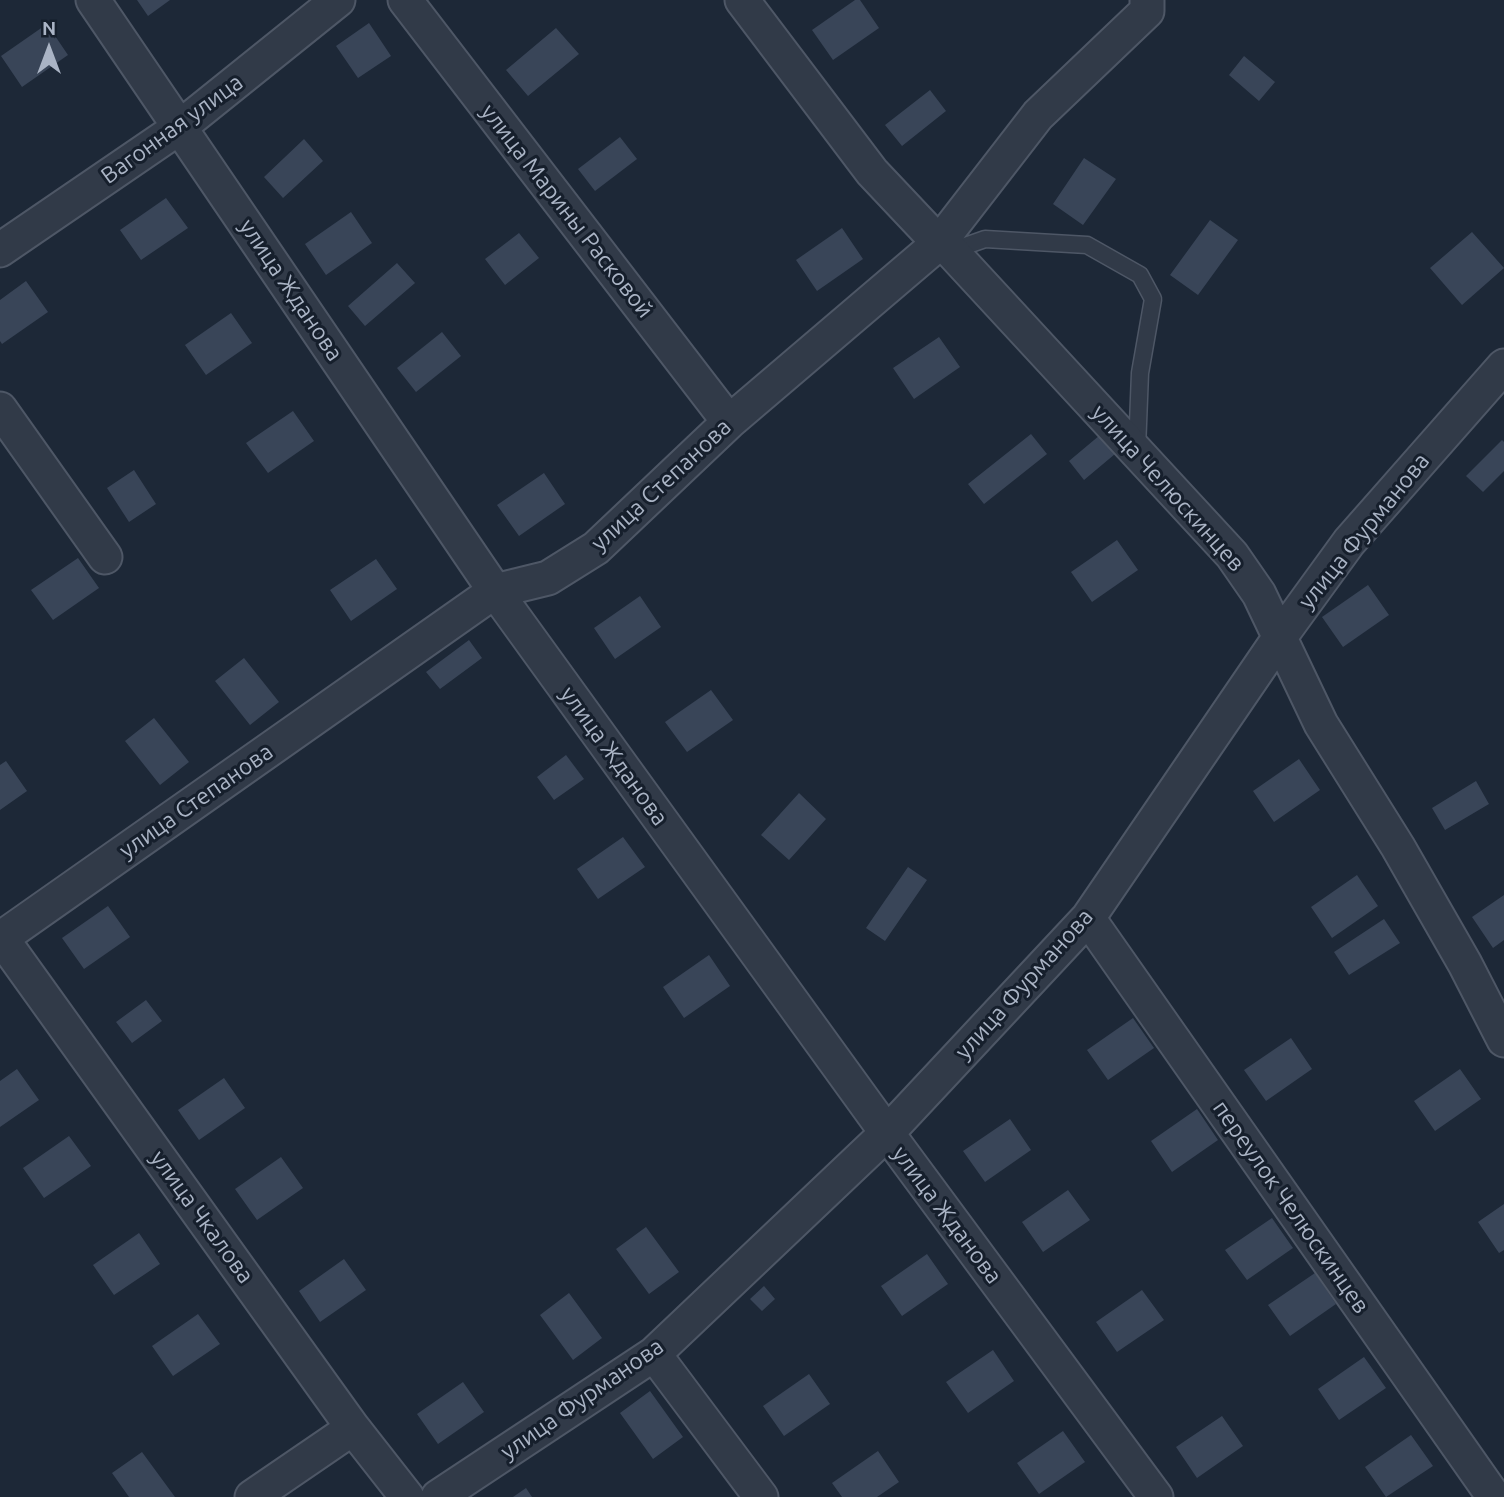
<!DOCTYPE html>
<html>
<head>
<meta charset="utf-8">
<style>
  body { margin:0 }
  #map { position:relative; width:1504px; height:1497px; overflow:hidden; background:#1d2837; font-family:Ubuntu,sans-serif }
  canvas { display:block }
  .north { position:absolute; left:14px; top:14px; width:70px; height:70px; -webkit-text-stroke:5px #161f2c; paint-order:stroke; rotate:0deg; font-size:19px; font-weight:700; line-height:28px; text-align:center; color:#aab4c5 }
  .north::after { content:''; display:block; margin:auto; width:24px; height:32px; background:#aab4c5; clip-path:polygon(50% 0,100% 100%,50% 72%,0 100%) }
</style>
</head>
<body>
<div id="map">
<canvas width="1504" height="1497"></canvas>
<div class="north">N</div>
</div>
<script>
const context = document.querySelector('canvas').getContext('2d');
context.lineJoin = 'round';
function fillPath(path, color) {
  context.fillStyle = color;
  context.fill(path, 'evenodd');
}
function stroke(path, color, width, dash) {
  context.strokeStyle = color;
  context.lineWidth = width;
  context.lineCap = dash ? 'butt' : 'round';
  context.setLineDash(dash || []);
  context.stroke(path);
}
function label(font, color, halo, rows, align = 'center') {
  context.font = font + ' Ubuntu,sans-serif';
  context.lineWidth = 6;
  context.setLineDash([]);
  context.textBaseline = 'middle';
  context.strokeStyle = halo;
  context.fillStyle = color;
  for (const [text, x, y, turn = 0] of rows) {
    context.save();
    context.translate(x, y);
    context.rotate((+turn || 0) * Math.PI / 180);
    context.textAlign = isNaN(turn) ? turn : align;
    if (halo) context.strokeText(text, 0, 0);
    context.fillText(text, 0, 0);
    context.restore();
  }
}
fillPath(new Path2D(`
  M137 0H170L148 16Z
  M855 0H860L879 28 833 60 812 30Z
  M369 23 391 56 358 78 336 46Z
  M47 24 68 55 22 87 1 56Z
  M556 28 579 54 528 96 506 70Z
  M1244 56 1275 82 1259 101 1229 75Z
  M930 90 946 111 902 146 885 125Z
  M620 137 637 159 595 191 578 169Z
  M304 139 323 161 283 198 264 177Z
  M1084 158 1116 179 1083 225 1053 204Z
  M166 198 188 228 141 260 120 230Z
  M351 212 372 243 326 275 305 244Z
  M1210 220 1238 240 1198 295 1170 275Z
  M842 228 863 259 817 291 796 260Z
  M1472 232 1504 268 1462 305 1430 268Z
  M519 233 539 258 505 285 485 259Z
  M397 263 415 283 365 326 348 306Z
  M26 281 48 312 2 344 0 341V300Z
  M231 313 252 343 206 375 185 345Z
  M442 332 461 356 416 392 397 368Z
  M939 337 960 367 914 399 893 368Z
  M293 411 314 441 268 473 246 443Z
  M1031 434 1047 454 984 504 968 484Z
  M1100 435 1115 454 1084 480 1069 461Z
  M1502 440 1504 442V471L1483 492 1466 476Z
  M134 470 156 504 129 522 107 488Z
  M544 473 565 504 519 536 497 505Z
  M1117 540 1138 570 1092 602 1071 572Z
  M78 558 99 588 53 620 31 590Z
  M376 559 397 589 351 621 330 590Z
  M1368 585 1389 615 1343 647 1322 617Z
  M640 596 661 627 615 659 594 628Z
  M469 640 482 658 440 689 426 672Z
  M244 658 279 702 250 725 215 681Z
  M711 690 733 720 687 752 665 722Z
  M154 718 189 762 160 785 125 741Z
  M566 755 584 779 554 800 537 777Z
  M1299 759 1320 790 1274 822 1253 791Z
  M6 761 27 791 0 810V765Z
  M1476 781 1489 804 1445 830 1432 808Z
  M799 793 826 819 789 860 761 835Z
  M623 837 645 867 598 899 577 869Z
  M908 867 927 880 885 941 866 928Z
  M1357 875 1378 906 1332 938 1311 907Z
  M1504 895V940L1493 948 1472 917Z
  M108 906 130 937 84 969 62 938Z
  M1384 919 1400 943 1349 975 1334 952Z
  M709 955 730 986 684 1018 663 987Z
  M146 1000 162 1021 132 1043 116 1022Z
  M1133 1018 1154 1048 1108 1080 1087 1050Z
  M1291 1038 1312 1069 1266 1101 1244 1070Z
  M17 1069 39 1100 0 1127V1081Z
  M1460 1069 1481 1099 1435 1131 1414 1101Z
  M224 1078 245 1108 199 1140 178 1110Z
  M1197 1109 1218 1140 1172 1172 1151 1141Z
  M1010 1119 1031 1150 985 1182 963 1151Z
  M69 1136 91 1166 44 1198 23 1168Z
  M281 1157 303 1188 257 1220 235 1189Z
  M1068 1190 1090 1220 1043 1252 1022 1222Z
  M1504 1204V1250L1499 1253 1478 1222Z
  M1272 1218 1293 1248 1247 1280 1225 1250Z
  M646 1227 679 1272 649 1294 616 1249Z
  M139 1233 160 1264 114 1295 93 1265Z
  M927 1254 948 1284 902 1316 881 1286Z
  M344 1259 366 1290 320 1322 299 1291Z
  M1315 1273 1336 1304 1290 1336 1268 1305Z
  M764 1286 775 1299 762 1311 750 1299Z
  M1142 1290 1164 1320 1117 1352 1096 1322Z
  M569 1293 602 1338 573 1360 540 1315Z
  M198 1314 220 1344 173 1376 152 1346Z
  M993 1350 1014 1381 968 1413 946 1382Z
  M1364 1357 1386 1388 1339 1420 1318 1389Z
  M809 1374 830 1404 784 1436 763 1406Z
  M463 1382 484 1412 438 1444 417 1414Z
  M650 1391 683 1437 653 1459 620 1413Z
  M1222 1416 1243 1446 1197 1478 1176 1447Z
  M1063 1431 1085 1462 1039 1494 1017 1463Z
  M1411 1435 1433 1466 1386 1497 1365 1467Z
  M878 1451 899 1482 877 1497H842L832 1483Z
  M142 1452 175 1497H129L112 1473Z
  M526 1488 532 1497H513Z`), '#394558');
const lane = new Path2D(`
  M951 251 985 239 1087 245 1140 275 1153 299 1140 373 1137 449`);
const street = new Path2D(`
  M93 0 495 591 887 1133 1156 1497
  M405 0 729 422
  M742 0 872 172 939 243 951 251 1232 555 1259 594 1321 724 1398 847 1465 964 1504 1040
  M0 250 180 127 338 0
  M0 409 105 557
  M1088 918 1494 1497
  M0 936 353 1428 407 1497
  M0 939 495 591 548 578 596 548 729 422 939 243 1038 115 1147 11V0
  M654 1354 761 1497
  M252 1497 353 1428
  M438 1497 654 1354 887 1133 1088 918 1280 637 1349 542 1504 366`);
stroke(lane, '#4e5766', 19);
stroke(street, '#4e5766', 37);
stroke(lane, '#313a48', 16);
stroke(street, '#313a48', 33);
label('23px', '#aab4c5', '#161f2c', [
  ["Вагонная улица",172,129,-36],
  ["улица Марины Расковой",567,211,52],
  ["улица Жданова",291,290,56],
  ["улица Степанова",661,485,-43],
  ["улица Челюскинцев",1168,488,48],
  ["улица Фурманова",1364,531,-51],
  ["улица Жданова",614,756,54],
  ["улица Степанова",196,801,-35],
  ["улица Фурманова",1024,984,-48],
  ["переулок Челюскинцев",1291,1207,55],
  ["улица Жданова",947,1215,53],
  ["улица Чкалова",202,1217,54],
  ["улица Фурманова",582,1399,-35]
]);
</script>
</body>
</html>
